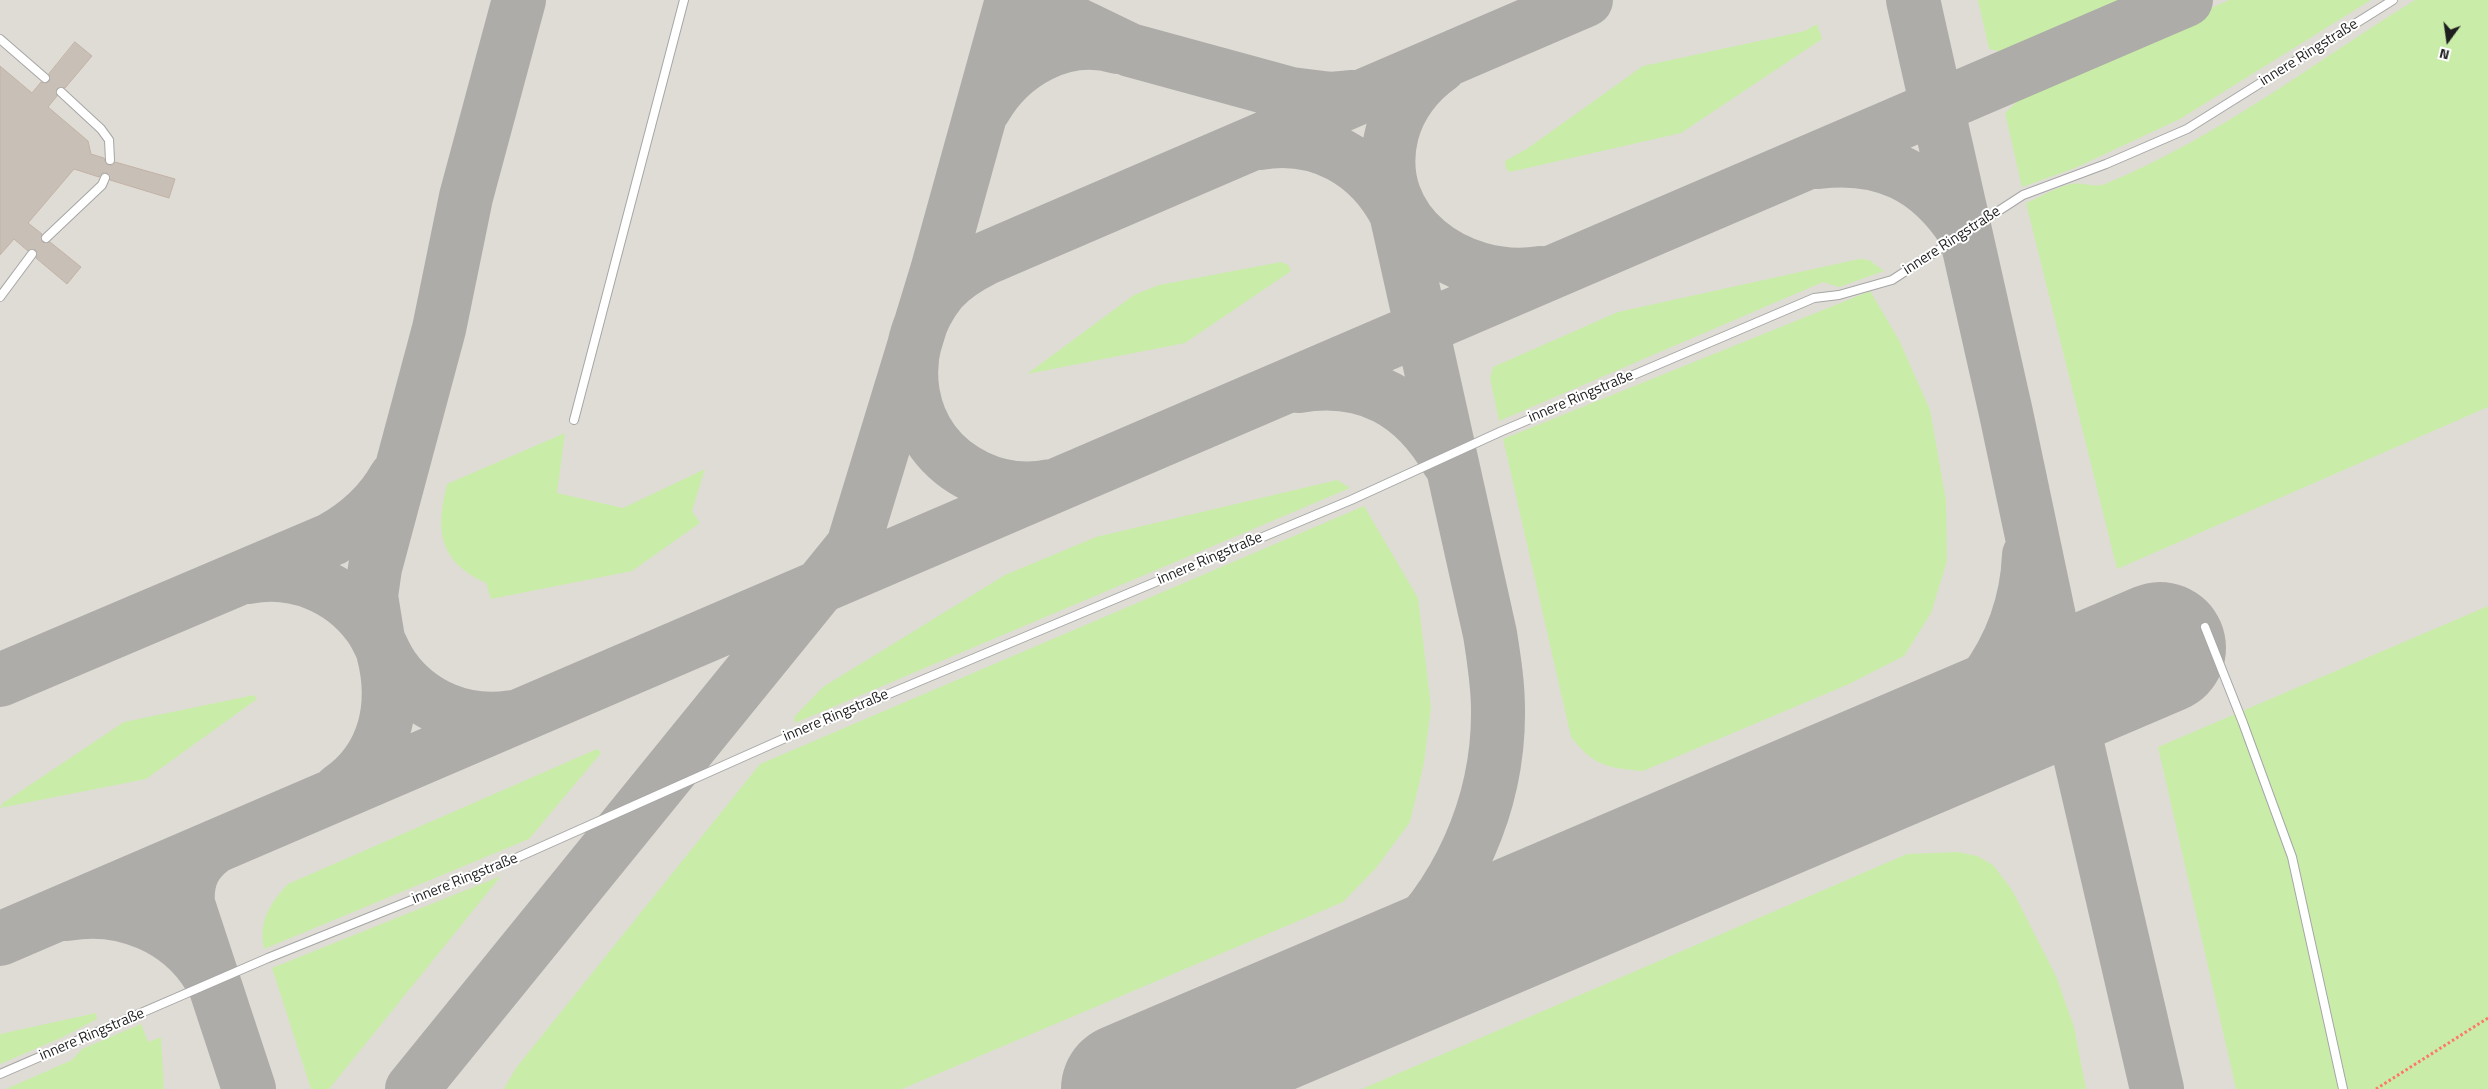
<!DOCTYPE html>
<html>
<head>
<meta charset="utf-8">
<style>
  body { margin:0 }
  #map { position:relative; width:2488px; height:1089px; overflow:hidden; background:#f0ece4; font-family:"Titillium Web",sans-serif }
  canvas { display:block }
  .north { position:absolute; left:2423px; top:15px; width:50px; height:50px; -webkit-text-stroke:4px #fff; paint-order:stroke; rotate:194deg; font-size:14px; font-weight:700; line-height:20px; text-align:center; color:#1f1f1f }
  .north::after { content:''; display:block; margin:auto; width:18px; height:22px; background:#1f1f1f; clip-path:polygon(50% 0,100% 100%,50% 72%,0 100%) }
</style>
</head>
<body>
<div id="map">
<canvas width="2488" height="1089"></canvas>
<div class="north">N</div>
</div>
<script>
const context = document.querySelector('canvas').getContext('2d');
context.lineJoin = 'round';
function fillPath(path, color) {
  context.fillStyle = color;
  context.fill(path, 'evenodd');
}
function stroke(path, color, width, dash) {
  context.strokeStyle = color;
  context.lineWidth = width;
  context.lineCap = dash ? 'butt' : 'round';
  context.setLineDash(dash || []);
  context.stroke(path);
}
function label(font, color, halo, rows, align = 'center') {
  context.font = font + ' "Titillium Web",sans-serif';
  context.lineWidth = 4;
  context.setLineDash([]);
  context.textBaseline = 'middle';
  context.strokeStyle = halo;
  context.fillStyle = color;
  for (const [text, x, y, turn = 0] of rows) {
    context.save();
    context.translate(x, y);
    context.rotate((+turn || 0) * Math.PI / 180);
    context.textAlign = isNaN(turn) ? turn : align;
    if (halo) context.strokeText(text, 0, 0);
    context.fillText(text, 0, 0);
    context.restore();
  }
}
fillPath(new Path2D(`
  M0 0H2488V1089H0Z`), '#dfdcd6');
fillPath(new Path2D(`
  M1978 0H2137L2021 50 2008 53 1989 49Z
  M2229 0H2371L2180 119 2075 168 2022 187 2005 113 2029 90Z
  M2415 0H2488V407L2117 569 2026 203C2040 197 2056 187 2071 184 2082 182 2095 188 2105 184 2217 138 2313 63 2415 0Z
  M1817 24 1822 39 1681 133 1510 172 1506 169 1505 161 1528 148 1643 66 1805 31Z
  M1859 259 1869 260 1884 271 1839 287 1823 282 1499 421 1490 378 1493 367 1618 312Z
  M1281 262 1288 265 1291 271 1185 343 1027 374 1134 295 1159 285Z
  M1870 291 1899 340 1930 410 1946 500 1947 561 1931 613 1904 656 1849 684 1643 771C1607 768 1594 766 1571 737L1503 439Z
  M565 433 557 493 623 508 705 469 692 511 700 523 632 571 491 599 486 583C439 562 435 531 447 484Z
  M1337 480 1350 488 795 723 794 717 823 687 1005 575 1096 537Z
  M1364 506 1418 598 1431 707 1424 763 1410 822 1376 868 1343 902 902 1089H504L516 1068 760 764Z
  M2488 606V1089H2236L2158 747Z
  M254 695 257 699 146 779 0 808 3 803 124 722Z
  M597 749 601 753 529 839 264 949C258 922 270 903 288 884Z
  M1958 852 1977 856 1993 865 2012 890 2056 976 2074 1027 2086 1089H1362L1907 854Z
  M501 876 329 1089H311L272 968Z
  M96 1013 97 1019 63 1037 0 1064V1034Z
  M141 1024 148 1042 161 1037 164 1089H6L72 1060 82 1049Z`), '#c9eda8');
stroke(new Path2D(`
  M1026 0 1130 50 1291 94 1331 99 1353 97
  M1913 0 2006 413 2064 688 2157 1089
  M1440 66C1417 82 1399 106 1392 133 1369 223 1459 286 1541 273
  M984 109C1010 63 1064 31 1118 47
  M1259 143C1319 133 1370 162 1397 215
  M1818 162C1882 154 1929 177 1964 231
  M1298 386C1366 375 1414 402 1448 461
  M1051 486C1026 491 1000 488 977 477 903 443 892 350 941 290 953 276 968 267 984 259L1586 0
  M248 577C294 568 341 587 369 625 379 638 383 654 393 668 420 706 466 725 512 717
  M378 639 371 596 375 568 439 329 466 197 519 0
  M0 680 332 539C358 524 380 505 395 478
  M1875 769C1962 729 2025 653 2029 555
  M340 790C386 758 397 704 383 652
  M216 846C195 860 186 878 188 904L249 1089
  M67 914C122 904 180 928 209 976
  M0 939 2186 0
  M1283 1022C1319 1004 1355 985 1386 959 1458 898 1499 803 1498 710 1498 684 1494 659 1490 634L1390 186
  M412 1089 853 546 937 271 1012 0`), '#aeaca8', 54);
stroke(new Path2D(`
  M1127 1089 2160 648`), '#aeaca8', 132);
const building = new Path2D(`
  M75 42 92 56 65 88 57 89V96L48 107 88 141 91 154 104 158 107 165H113L115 162 175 179 169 198 110 180 107 173H102L99 177 74 169 28 223 42 234V242H50L81 267 67 284 36 258V250L28 251 14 239 0 255V66L32 93 41 82 46 83 50 81 49 74Z`);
fillPath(building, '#c8bfb7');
stroke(building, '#c3b3a6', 1);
const lane = new Path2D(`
  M0 39 45 78
  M61 92 101 129 109 140 110 160
  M46 238 102 185 105 178
  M0 297 32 254
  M574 420 684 0
  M2205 627 2243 723 2292 857 2343 1089
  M0 1074 268 958 514 859 810 727 1351 500 1502 431 1814 298 1839 295 1892 280 2023 195 2106 164 2187 129 2393 0`);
stroke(lane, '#a6a6a6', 10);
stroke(new Path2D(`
  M2376 1089 2488 1018`), '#ff7767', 3, [2.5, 2.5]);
stroke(lane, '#fff', 8);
label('15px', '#1f1f1f', '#fff', [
  ["innere Ringstraße",2309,53,-32],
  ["innere Ringstraße",1952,241,-33],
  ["innere Ringstraße",1581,397,-23],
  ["innere Ringstraße",1210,559,-23],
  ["innere Ringstraße",836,716,-23],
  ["innere Ringstraße",465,879,-22],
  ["innere Ringstraße",92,1035,-23]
]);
</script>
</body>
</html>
